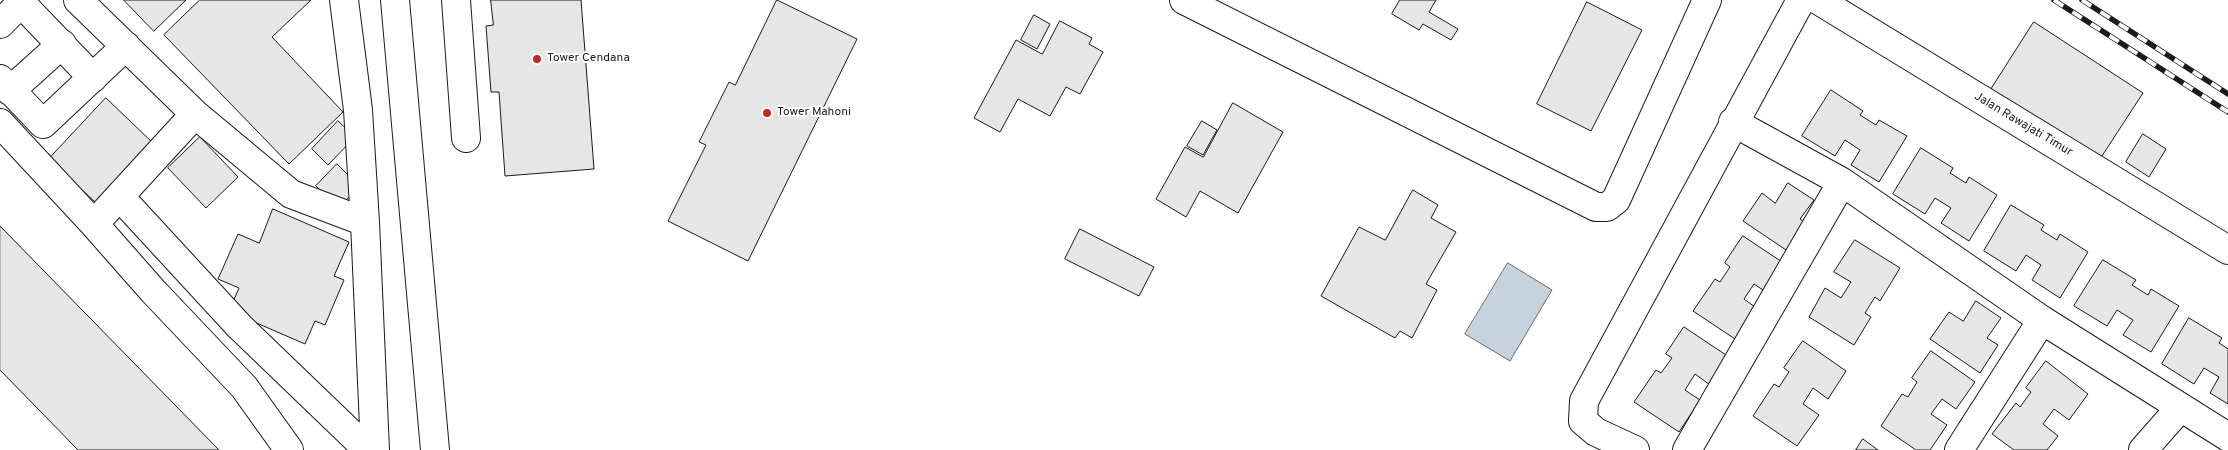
<!DOCTYPE html>
<html>
<head>
<meta charset="utf-8">
<style>
  body { margin:0 }
  canvas { display:block; background:#fff }
</style>
</head>
<body>
<canvas width="2228" height="450"></canvas>
<script>
const context = document.querySelector('canvas').getContext('2d');
context.lineJoin = 'round';
function fillPath(path, color) {
  context.fillStyle = color;
  context.fill(path, 'evenodd');
}
function stroke(path, color, width, dash) {
  context.strokeStyle = color;
  context.lineWidth = width;
  context.lineCap = dash ? 'butt' : 'round';
  context.setLineDash(dash || []);
  context.stroke(path);
}
function label(font, color, halo, rows, align = 'center') {
  context.font = font + ' Overpass,sans-serif';
  context.lineWidth = 4;
  context.setLineDash([]);
  context.textBaseline = 'middle';
  context.strokeStyle = halo;
  context.fillStyle = color;
  for (const [text, x, y, turn = 0] of rows) {
    context.save();
    context.translate(x, y);
    context.rotate((+turn || 0) * Math.PI / 180);
    context.textAlign = isNaN(turn) ? turn : align;
    if (halo) context.strokeText(text, 0, 0);
    context.fillText(text, 0, 0);
    context.restore();
  }
}
const water = new Path2D(`
  M1508 263 1552 290 1510 361 1465 334Z`);
fillPath(water, '#c6d2dc');
stroke(water, '#6a6a6a', 1);
const building = new Path2D(`
  M124 0H186L154 31Z
  M200 0H311L272 37 343 112 289 164 164 35Z
  M491 0H581L594 169 505 176 499 92H491L486 26 493 25Z
  M777 0 857 39 748 261 668 221 706 145 699 142 729 82 735 85Z
  M1400 0H1436L1429 12 1458 29 1451 40 1423 24 1419 30 1392 14Z
  M1587 2 1642 30 1591 131 1537 104Z
  M1034 15 1050 24 1037 49 1021 40Z
  M1060 21 1092 38 1089 44 1103 52 1080 94 1066 87 1050 116 1018 99 1000 132 974 118 1016 40 1042 54Z
  M2034 22 2143 93 2098 162 1990 91Z
  M1831 90 1863 111 1860 115 1876 125 1879 120 1907 136 1879 182 1851 165 1860 150 1845 140 1835 156 1802 136Z
  M106 98 153 143 96 203 49 159Z
  M1233 103 1283 132 1238 213 1200 191 1186 217 1156 199 1185 147 1203 157Z
  M338 121 355 137 328 165 312 149Z
  M1202 121 1217 130 1203 155 1187 146Z
  M2143 134 2166 149 2149 177 2126 162Z
  M200 137 238 177 206 208 168 168Z
  M1921 148 1953 168 1950 173 1966 183 1969 177 1997 195 1969 241 1941 223 1951 208 1935 198 1925 214 1893 194Z
  M337 164 359 186 339 208 316 186Z
  M1788 183 1814 200 1800 219 1811 227 1792 254 1743 221 1762 193 1775 203Z
  M1413 190 1438 205 1431 218 1456 232 1426 284 1437 290 1412 338 1400 331 1395 338 1321 296 1359 227 1385 240Z
  M2011 205 2044 225 2041 230 2057 240 2060 234 2088 252 2060 298 2032 280 2041 265 2026 255 2016 271 1984 251Z
  M273 209 349 242 334 276 344 280 325 325 315 321 305 344 229 311 239 288 218 279 238 234 259 243Z
  M0 226 219 450H78L0 370Z
  M1080 229 1154 267 1139 296 1065 259Z
  M1743 236 1788 266 1769 294 1754 284 1744 299 1759 310 1738 341 1693 311 1715 279 1720 282 1730 267 1725 263Z
  M1855 240 1900 268 1880 301 1875 297 1865 313 1871 317 1854 345 1809 317 1825 288 1841 298 1851 282 1834 272Z
  M2103 260 2136 280 2132 285 2148 295 2151 289 2179 306 2151 352 2123 335 2133 320 2117 310 2107 326 2074 306Z
  M1976 301 2001 318 1987 338 1998 345 1980 373 1930 339 1949 312 1963 321Z
  M2189 318 2222 338 2219 343 2228 349V404L2210 393 2219 377 2204 368 2194 384 2162 364Z
  M1684 327 1729 357 1710 385 1695 374 1685 390 1700 400 1679 432 1634 402 1656 370 1661 373 1672 358 1666 354Z
  M1803 341 1846 371 1828 399 1813 388 1803 404 1819 415 1797 446 1753 416 1774 384 1779 387 1789 372 1784 368Z
  M1931 351 1975 382 1956 409 1942 399 1931 414 1947 425 1930 450H1916L1881 426 1902 394 1908 397 1917 382 1912 378Z
  M2046 361 2088 394 2069 420 2054 409 2043 424 2058 436 2047 450H2014L1992 434 2016 403 2020 407 2031 392 2026 388Z
  M1863 439 1878 450H1856Z`);
fillPath(building, '#e6e6e6');
stroke(building, '#1a1a1a', 1);
const minor = new Path2D(`
  M78 0 195 114 291 194 365 222 358 110 344 0
  M395 0 435 450
  M456 0 466 138
  M1184 0 1596 207H1607L1616 200 1707 0
  M1818 0 2228 250
  M0 24 17 7H25L93 78
  M0 79 43 124 126 46
  M10 91 62 44
  M195 114 94 224 153 291 244 387 289 450
  M1733 122 1842 182 2042 320 2228 437
  M0 123 94 224
  M121 198 239 326 368 450
  M365 222 375 450
  M1635 450 1596 432 1583 421 1584 401 1801 0
  M1687 450 1842 182
  M1959 450 2042 320
  M2143 450 2180 408`);
stroke(minor, '#1a1a1a', 30);
stroke(minor, '#fff', 28);
const rail = new Path2D(`
  M2054 0 2228 112
  M2082 0 2228 94`);
stroke(rail, '#1a1a1a', 5.5);
stroke(rail, '#fff', 4, [11]);
for (const [x, y, r, color] of [
  [537,59,5,"#c62828"],
  [767,113,5,"#c62828"]
]) {
  const dot = new Path2D();
  dot.arc(x, y, r, 0, 2 * Math.PI);
  context.fillStyle = color;
  context.fill(dot);
  stroke(dot, '#fff', 2);
}
label('12px', '#1a1a1a', '#fff', [
  ["Tower Cendana",547,59],
  ["Tower Mahoni",777,113]
], 'left');
label('12px', '#1a1a1a', '#fff', [
  ["Jalan Rawajati Timur",2023,125,31]
]);
</script>
</body>
</html>
